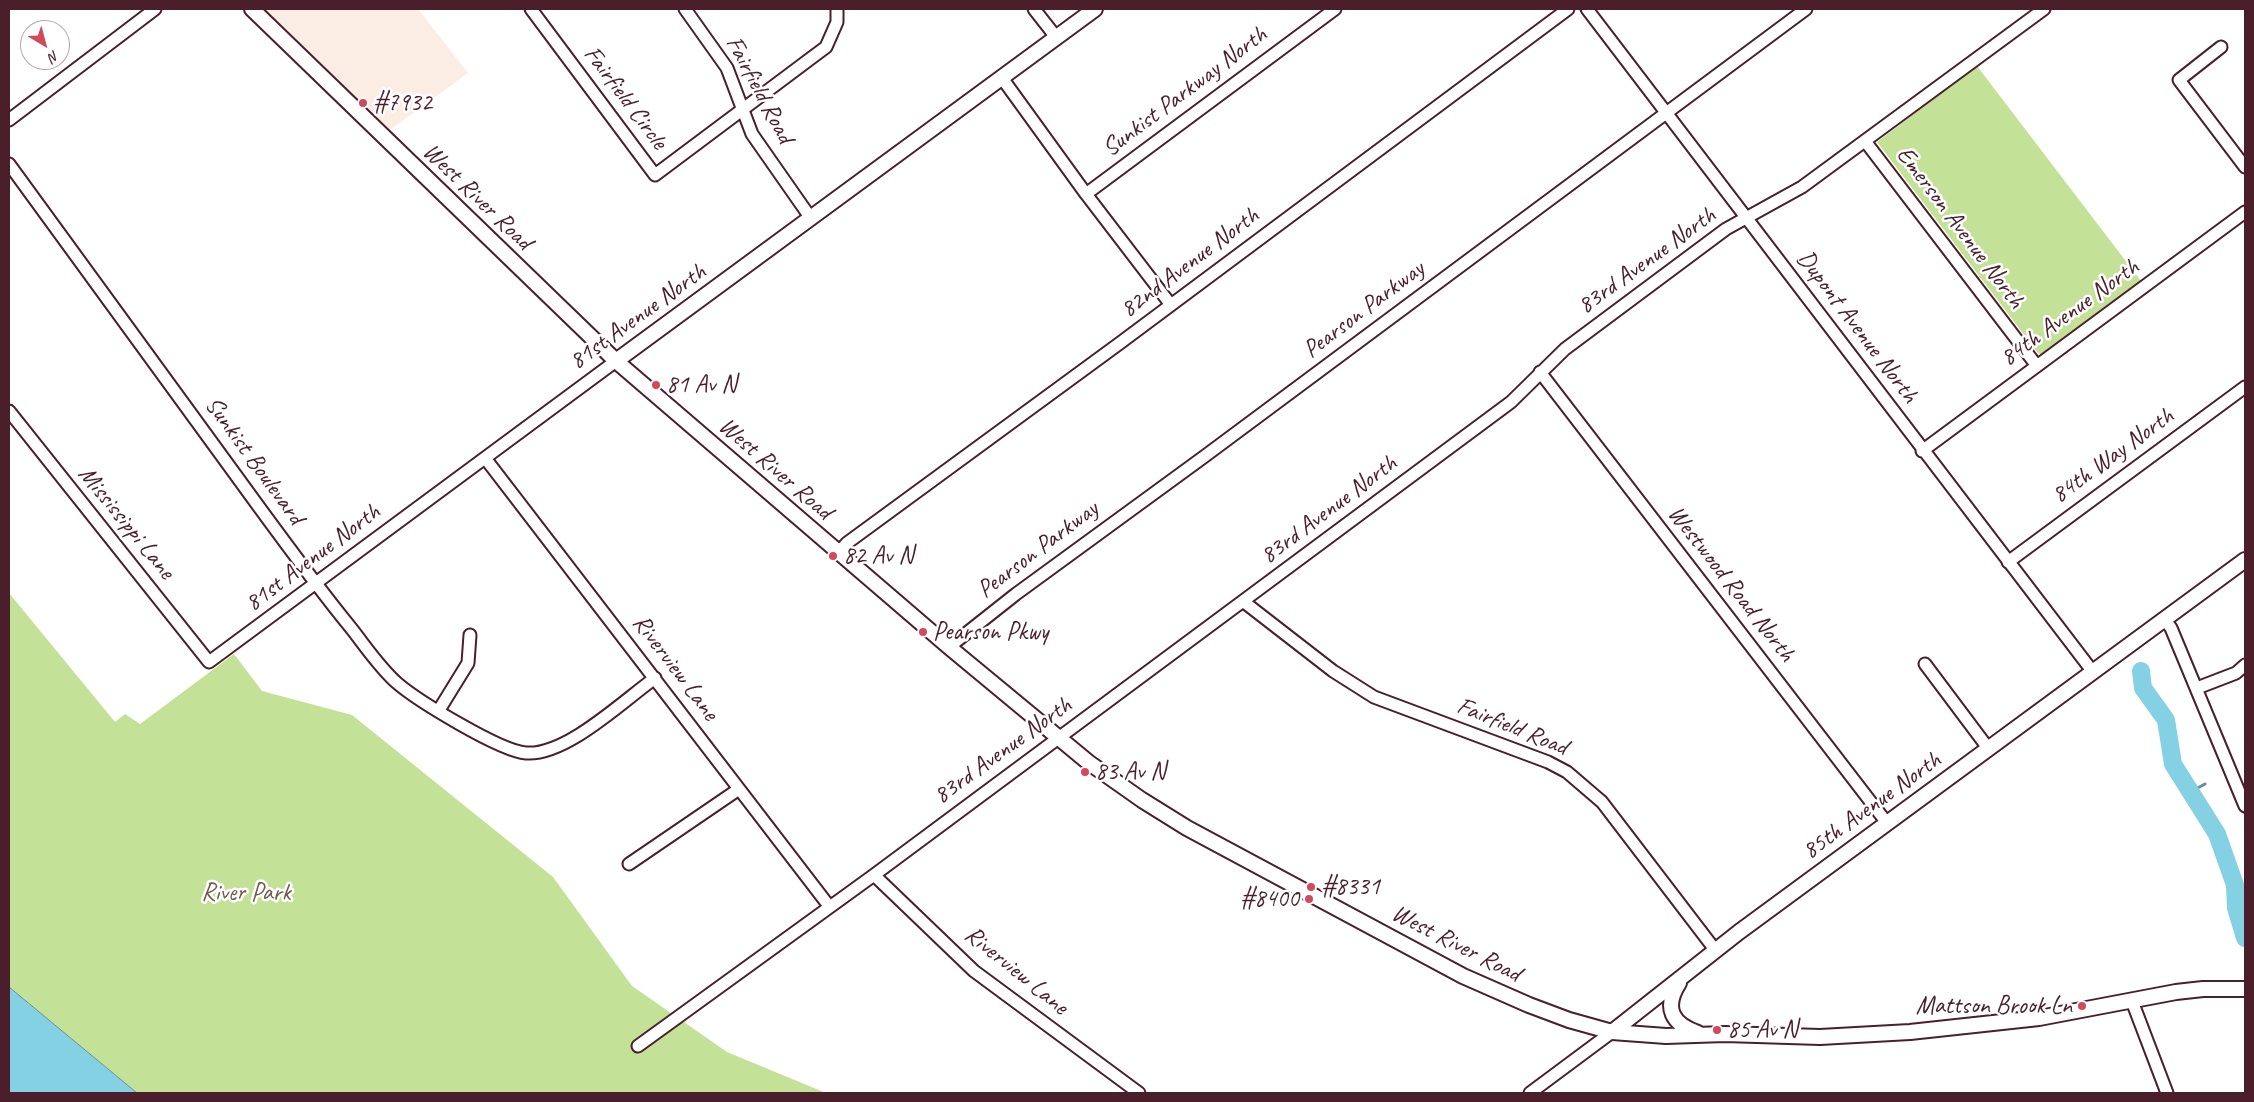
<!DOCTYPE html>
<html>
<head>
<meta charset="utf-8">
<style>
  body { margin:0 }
  #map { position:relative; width:2254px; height:1102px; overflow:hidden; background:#fff; font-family:Caveat,sans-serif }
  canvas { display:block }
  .frame { position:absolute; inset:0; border:10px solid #4a1f2b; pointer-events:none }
  .north { position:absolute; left:20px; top:20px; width:50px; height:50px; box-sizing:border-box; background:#fff; border:1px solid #b7a5aa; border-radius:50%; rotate:143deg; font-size:14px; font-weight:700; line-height:20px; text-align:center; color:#4a1f2b }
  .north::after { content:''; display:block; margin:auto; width:18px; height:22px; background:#d1495b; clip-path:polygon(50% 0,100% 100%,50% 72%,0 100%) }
</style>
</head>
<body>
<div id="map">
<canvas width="2254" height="1102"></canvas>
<div class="frame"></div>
<div class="north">N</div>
</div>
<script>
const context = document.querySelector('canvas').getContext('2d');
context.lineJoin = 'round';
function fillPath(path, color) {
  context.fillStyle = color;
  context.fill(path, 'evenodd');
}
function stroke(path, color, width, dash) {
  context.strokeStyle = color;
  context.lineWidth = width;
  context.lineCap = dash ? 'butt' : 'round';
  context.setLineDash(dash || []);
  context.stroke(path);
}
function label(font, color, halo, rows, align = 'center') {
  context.font = font + ' Caveat,sans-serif';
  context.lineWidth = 5;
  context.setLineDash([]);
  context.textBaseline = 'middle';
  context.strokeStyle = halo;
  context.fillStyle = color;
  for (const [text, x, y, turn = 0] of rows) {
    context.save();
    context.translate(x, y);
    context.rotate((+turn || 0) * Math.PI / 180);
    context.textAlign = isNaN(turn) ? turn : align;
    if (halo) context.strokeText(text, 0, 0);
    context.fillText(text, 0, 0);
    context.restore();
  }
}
fillPath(new Path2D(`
  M262 9H418L468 73 387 132Z`), '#fbece4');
fillPath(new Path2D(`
  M1977 66 2141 281 2042 355 2038 353 1877 142Z
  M9 593 115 722 125 714 140 724 234 654 262 691 352 715 553 877 632 986 727 1052 826 1093H137L9 987Z`), '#c4e198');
const water = new Path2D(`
  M9 987 137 1093H9Z`);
fillPath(water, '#83d1e2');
stroke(water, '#6c8a99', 1);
stroke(new Path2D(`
  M2192 791 2205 784`), '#6c8a99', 3);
stroke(new Path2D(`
  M2141 671 2143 688 2166 720 2173 764 2217 834 2235 885 2236 908 2245 938`), '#83d1e2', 18);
const minor = new Path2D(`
  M531 9 655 175 826 47 837 22V9
  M685 9 727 68 752 134 810 217
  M1034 9 1056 37
  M1587 9 2093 672
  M2221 47 2179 80 2245 167
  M1002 78 1086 194 1171 305
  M9 120 155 9
  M1865 141 2037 366
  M9 164C92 279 176 393 259 507 289 548 319 589 351 628 366 647 379 667 397 683 418 701 500 751 526 753 566 756 623 701 655 678
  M1086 194 1335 9
  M1540 372 1887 823
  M9 411 209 662 616 361
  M1922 451 2245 212
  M485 458 829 906
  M839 552 847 543 1120 343 1568 9
  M2008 562 2245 387
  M1244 602 1333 671 1374 697 1548 762 1567 772 1602 802 1716 951
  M2165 620 2171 628 2245 806
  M949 647 1016 594 1205 456 1806 9
  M1925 664 1988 748
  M2197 688 2236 673 2245 665
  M439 710 468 663 470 635
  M629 864 739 789
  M874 875 974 971 1139 1093
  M2132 1001 2167 1093
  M638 1046 874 875 1511 402 1565 349 1726 229 1802 187 2044 9
  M1530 1093 1612 1032`);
const tertiary = new Path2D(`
  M252 9 616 361 949 647 1088 762 1142 800 1187 828 1463 976 1529 1005 1569 1020 1612 1032 1666 1036 1725 1034 1820 1037 1910 1032 2039 1018 2176 992 2203 989H2245
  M616 361 1095 9
  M1679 983C1663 1008 1672 1024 1698 1033
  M1612 1032 1739 932 2245 560`);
stroke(minor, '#4a1f2b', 15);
stroke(tertiary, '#4a1f2b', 18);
stroke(minor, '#fff', 11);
stroke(tertiary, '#fff', 14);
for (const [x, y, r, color] of [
  [363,103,5,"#d1495b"],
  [656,385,5,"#d1495b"],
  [833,556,5,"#d1495b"],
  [923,632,5,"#d1495b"],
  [1085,772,5,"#d1495b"],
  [1311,887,5,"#d1495b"],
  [1309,899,5,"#d1495b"],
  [2082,1006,5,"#d1495b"],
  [1717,1030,5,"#d1495b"]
]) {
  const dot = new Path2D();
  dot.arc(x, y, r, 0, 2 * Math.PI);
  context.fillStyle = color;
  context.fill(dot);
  stroke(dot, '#fff', 2);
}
label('25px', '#4a1f2b', '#fff', [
  ["Fairfield Road",759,90,62],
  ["Sunkist Parkway North",1185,92,-37],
  ["Fairfield Circle",625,98,53],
  ["West River Road",477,197,44],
  ["Emerson Avenue North",1960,228,53],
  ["83rd Avenue North",1647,261,-36],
  ["82nd Avenue North",1190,263,-37],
  ["Pearson Parkway",1364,310,-37],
  ["84th Avenue North",2070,313,-36],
  ["81st Avenue North",638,317,-36],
  ["Dupont Avenue North",1857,327,53],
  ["84th Way North",2113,456,-36],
  ["Sunkist Boulevard",254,461,54],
  ["West River Road",775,469,41],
  ["83rd Avenue North",1329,510,-37],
  ["Mississippi Lane",126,523,51],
  ["Pearson Parkway",1038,550,-37],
  ["81st Avenue North",313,558,-37],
  ["Westwood Road North",1731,584,52],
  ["Riverview Lane",675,668,53],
  ["Fairfield Road",1512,727,22],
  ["83rd Avenue North",1003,751,-36],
  ["85th Avenue North",1872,806,-36],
  ["West River Road",1456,944,27],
  ["Riverview Lane",1016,971,39]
]);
label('25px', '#4a1f2b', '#fff', [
  ["#7932",373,103],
  ["81 Av N",666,385],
  ["82 Av N",843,556],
  ["Pearson Pkwy",933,632],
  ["83 Av N",1095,772],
  ["#8331",1321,887],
  ["#8400",1299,899,"right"],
  ["Mattson Brook Ln",2072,1006,"right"],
  ["85 Av N",1727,1030]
], 'left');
label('25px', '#6f594c', '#fff', [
  ["River Park",246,893]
]);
</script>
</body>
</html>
